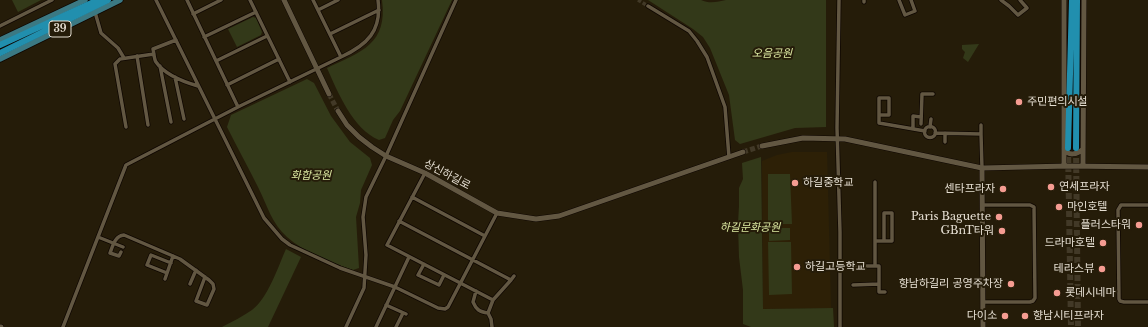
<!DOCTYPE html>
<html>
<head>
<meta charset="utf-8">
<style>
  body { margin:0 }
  canvas { display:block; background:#251c09 }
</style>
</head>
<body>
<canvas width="1148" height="327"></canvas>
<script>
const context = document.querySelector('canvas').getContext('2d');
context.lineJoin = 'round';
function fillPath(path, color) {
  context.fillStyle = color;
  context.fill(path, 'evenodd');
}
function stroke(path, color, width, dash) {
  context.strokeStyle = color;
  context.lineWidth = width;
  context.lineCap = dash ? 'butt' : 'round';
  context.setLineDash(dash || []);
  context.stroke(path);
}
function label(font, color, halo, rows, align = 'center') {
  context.font = font + ' "Libre Baskerville","Noto Sans KR",serif';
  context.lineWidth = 4;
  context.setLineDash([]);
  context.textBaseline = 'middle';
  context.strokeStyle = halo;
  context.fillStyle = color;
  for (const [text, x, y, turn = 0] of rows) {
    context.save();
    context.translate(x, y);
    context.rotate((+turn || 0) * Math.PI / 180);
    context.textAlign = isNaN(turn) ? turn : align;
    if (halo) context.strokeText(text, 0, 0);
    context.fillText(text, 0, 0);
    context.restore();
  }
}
fillPath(new Path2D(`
  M792 152H827L831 308 763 309 762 161 777 155Z`), '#2d2006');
fillPath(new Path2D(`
  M12 0H41L18 12Z
  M382 0H452L400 111 393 120 385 138 379 140C353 129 338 93 327 68 361 52 388 44 382 0Z
  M648 0H701C709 4 718 2 726 0H826V127L795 128 740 144 735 140 729 95 710 48 703 37 693 29Z
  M253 17 256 18 262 32 261 35 237 47 228 29Z
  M979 44 968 62 963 58 965 52 962 49V45Z
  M307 79 314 83 331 116 350 142 370 158 372 165 361 190 360 203 356 217 359 268 353 270C331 262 305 253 287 237 272 224 267 205 258 187 248 167 237 147 227 127L231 115Z
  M761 157 763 309 833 308 834 327H751L743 324V290L739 257 738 224 739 206V188L743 179 742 163Z
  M768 174H790L792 224H768Z
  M769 228H790V240L769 241Z
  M791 242 792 294 769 295 768 242Z
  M286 249 301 257 268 327H222C232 322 243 316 252 310 268 298 278 267 286 249Z`), '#333919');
stroke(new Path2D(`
  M638 0 648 6`), '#423927', 3.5, [3.5, 2]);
stroke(new Path2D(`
  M329 94 338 111
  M743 152 762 146`), '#423927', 5, [5, 2.5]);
stroke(new Path2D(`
  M1068 148 1071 327
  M1076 149 1078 327`), '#423927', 6, [6, 3]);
const street = new Path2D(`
  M156 0 264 218 282 239 290 245 340 268 395 287 438 308 445 309 448 307 497 213
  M187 0 238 107 341 57
  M250 0 290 82
  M313 0 341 57C367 45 382 31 378 0
  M839 0 837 128 840 232V327
  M899 0 905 15 915 11 911 0
  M1001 0 1009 6 1018 15 1027 8 1020 0
  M864 2V0
  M648 6 689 31 697 41 707 57 725 107 729 157
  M318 10 338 0
  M95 12 101 33 118 48 124 58
  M193 14 221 0
  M0 26 52 0
  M330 34 379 10
  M204 37 256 12
  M176 40 153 49C154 53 154 59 156 62 165 75 184 82 198 86
  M137 56 148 125
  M216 61 267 36
  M160 66 171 122
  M175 77 184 119
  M227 85 279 59
  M879 115H889V98H879V123L925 131
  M921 124 922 94H933
  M924.5 132a5.5 5.5 0 1 1 11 0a5.5 5.5 0 1 1-11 0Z
  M126 127 115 64 120 59 154 54
  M930 127 931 119
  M913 129V116L921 117
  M935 133 981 134 982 168
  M981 134V125
  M945 142V133
  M425 173 387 245 493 300 511 280
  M875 182V266
  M412 197 485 236
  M983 205H1030L1034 207 1035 298 1033 301 1030 302H983
  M1148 205H1121L1118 210 1119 299 1120 301 1124 302H1148
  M399 221 511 280 514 276
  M98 237 123 247
  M875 241H892V213H884V241
  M121 252 119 256 110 253C113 245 115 236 124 235L180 259 209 280 213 284 214 289 207 305 196 301 205 277
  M424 264 418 275 439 285 444 275
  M840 266H879V292H885
  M167 273 147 265 151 255 171 263
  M165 279 173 256
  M190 284 196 270
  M853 285 879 284
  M476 291 473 302C476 309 479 312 488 313L493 300
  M386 305 406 314
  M488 313 491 319 492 327
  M63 327 126 165 238 107
  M346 327 364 288 366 255 363 217 366 197 386 156 456 0
  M376 327 409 257
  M396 327 403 313`);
const secondary = new Path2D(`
  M284 0 329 94
  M338 111 347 125 359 137 372 147 386 156 425 173 497 213 536 219 559 216 743 152
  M762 146 803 138 845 139 982 168 1068 166 1148 167
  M1064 149C1068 156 1077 155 1083 149
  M1064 166V0
  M1083 166 1084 0
  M982 168 983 327
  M0 327H1`);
const primary = new Path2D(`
  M0 40 85 0
  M0 59 120 0`);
const highway = new Path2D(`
  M0 45 98 0
  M0 53 108 0
  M1068 148 1072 0
  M1076 148 1077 0`);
stroke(street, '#0e0600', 5);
stroke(secondary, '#0e0600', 6);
stroke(primary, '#0e0600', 7);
stroke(highway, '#0e0600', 8);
stroke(street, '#625742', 3.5);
stroke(secondary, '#625742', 5);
stroke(primary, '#3b7983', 5.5);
stroke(highway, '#218fae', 6);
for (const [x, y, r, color] of [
  [1019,102,4,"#f59c92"],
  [795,183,4,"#f59c92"],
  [1051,187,4,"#f59c92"],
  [1003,189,4,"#f59c92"],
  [1059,207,4,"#f59c92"],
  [999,217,4,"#f59c92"],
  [1139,225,4,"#f59c92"],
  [1002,231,4,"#f59c92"],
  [1103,243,4,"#f59c92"],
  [797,267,4,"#f59c92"],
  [1102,269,4,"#f59c92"],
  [1011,284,4,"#f59c92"],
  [1057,293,4,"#f59c92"],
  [1005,316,4,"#f59c92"],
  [1025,316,4,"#f59c92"]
]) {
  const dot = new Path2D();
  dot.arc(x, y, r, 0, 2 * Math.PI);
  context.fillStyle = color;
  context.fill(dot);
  stroke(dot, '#251c09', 1.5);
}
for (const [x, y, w] of [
  [60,29,22]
]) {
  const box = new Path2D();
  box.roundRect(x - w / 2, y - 8, w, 16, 3);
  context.fillStyle = '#251c09';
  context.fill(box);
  stroke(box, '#e5ded2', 1);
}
label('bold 10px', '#e5ded2', null, [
  ["39",60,29]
]);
label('italic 11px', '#dce9a2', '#251c09', [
  ["오음공원",772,54],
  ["화합공원",311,176],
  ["하길문화공원",750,228]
]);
label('11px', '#e5ded2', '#251c09', [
  ["주민편의시설",1027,102,"left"],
  ["하길중학교",803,183,"left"],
  ["연세프라자",1059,187,"left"],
  ["센타프라자",995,189],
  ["마인호텔",1067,207,"left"],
  ["Paris Baguette",991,217],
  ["플러스타워",1131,225],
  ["GBnT타워",994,231],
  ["드라마호텔",1095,243],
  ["하길고등학교",805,267,"left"],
  ["테라스뷰",1094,269],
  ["향남하길리 공영주차장",1003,284],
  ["롯데시네마",1065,293,"left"],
  ["다이소",997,316],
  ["향남시티프라자",1033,316,"left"]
], 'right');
label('11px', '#e5ded2', '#251c09', [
  ["상신하길로",447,175,28]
]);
</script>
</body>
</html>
